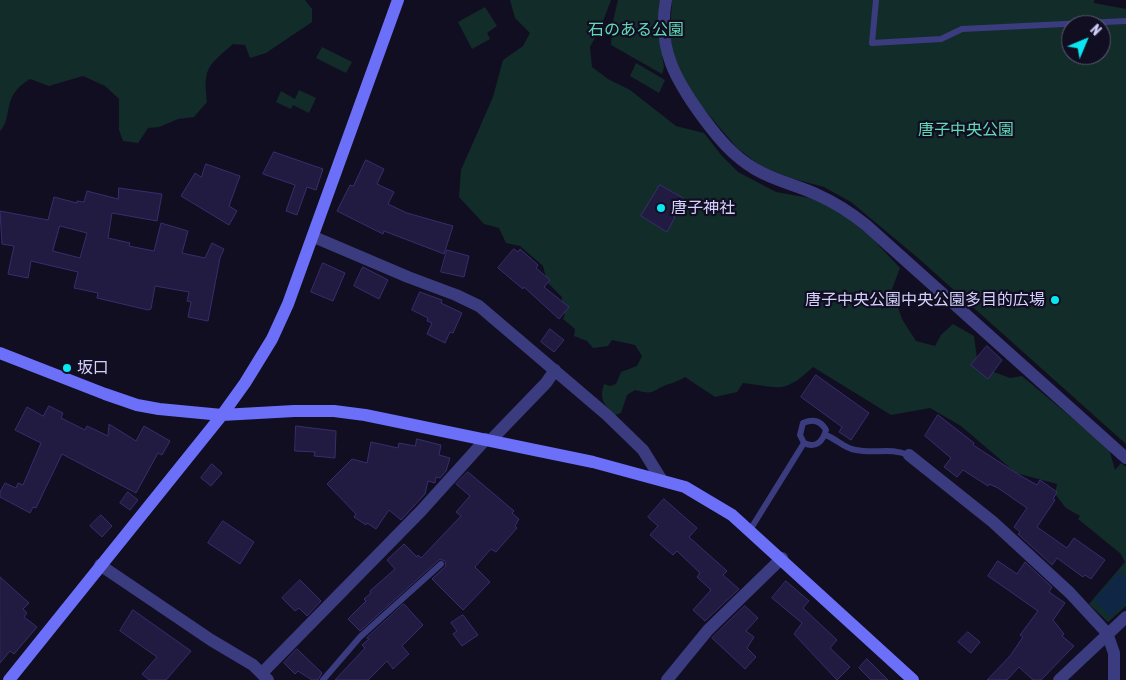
<!DOCTYPE html>
<html>
<head>
<meta charset="utf-8">
<style>
  body { margin:0 }
  #map { position:relative; width:1126px; height:680px; overflow:hidden; background:#110e22; font-family:"Asap Condensed",sans-serif }
  canvas { display:block }
  .north { position:absolute; left:1061px; top:15px; width:50px; height:50px; box-sizing:border-box; background:#110e22; border:1px solid #5f5c7a; border-radius:50%; rotate:45deg; font-size:14px; font-weight:700; line-height:20px; text-align:center; color:#d4d1fd }
  .north::after { content:''; display:block; margin:auto; width:18px; height:22px; background:#09e7f1; clip-path:polygon(50% 0,100% 100%,50% 72%,0 100%) }
</style>
</head>
<body>
<div id="map">
<canvas width="1126" height="680"></canvas>
<div class="north">N</div>
</div>
<script>
const context = document.querySelector('canvas').getContext('2d');
context.lineJoin = 'round';
function fillPath(path, color) {
  context.fillStyle = color;
  context.fill(path, 'evenodd');
}
function stroke(path, color, width, dash) {
  context.strokeStyle = color;
  context.lineWidth = width;
  context.lineCap = dash ? 'butt' : 'round';
  context.setLineDash(dash || []);
  context.stroke(path);
}
function label(font, color, halo, rows, align = 'center') {
  context.font = font + ' "Asap Condensed","Noto Sans JP",sans-serif';
  context.lineWidth = 4.5;
  context.setLineDash([]);
  context.textBaseline = 'middle';
  context.strokeStyle = halo;
  context.fillStyle = color;
  for (const [text, x, y, turn = 0] of rows) {
    context.save();
    context.translate(x, y);
    context.rotate((+turn || 0) * Math.PI / 180);
    context.textAlign = isNaN(turn) ? turn : align;
    if (halo) context.strokeText(text, 0, 0);
    context.fillText(text, 0, 0);
    context.restore();
  }
}
fillPath(new Path2D(`
  M0 0H305L312 9V22L266 53 250 58 245 45 233 44C208 66 203 67 207 102L194 117 178 119 159 127 148 128 138 143 123 141 119 130V99L105 86 83 76 49 86 30 79C0 97 14 116 0 131Z
  M510 0H611L600 29 590 47 592 67 608 79 630 90 676 126 704 133 722 156 738 172 776 192 827 201 871 237 900 268 892 289 902 319 916 341 935 346 941 335 953 324 974 336 978 366 1010 378 1022 376 1109 449 1115 470 1121 463 1126 467V606L1108 622 1089 604 1125 562 1121 554 1078 519 1080 516 1066 508 1055 494 1057 484 1016 473 961 426 930 408 891 415 813 367C783 395 780 387 743 383L737 392 715 397 685 377C678 381 673 383 666 385 650 392 654 395 635 390L627 395 621 413 615 415C604 404 599 400 604 384L610 386 616 384 621 372 637 366 642 356 635 345 612 340 608 346 593 348 587 341 574 336 575 329 563 319 565 314 562 306V297L547 282 543 266 520 246 506 243 499 228 484 224 459 197 461 170 493 97 503 60 523 46 530 33 515 18Z
  M618 0H661L659 35 664 67 662 74 611 45 612 25Z
  M672 0H1094V3L1126 9V444L918 258 851 202 824 187 790 178 761 166 737 148 696 100 677 66 670 36ZM1071 25H1101V55H1071Z
  M485 7 497 26 487 33 490 39 472 49 458 22Z
  M322 47 352 62 346 73 316 58Z
  M636 63 665 80 659 93 630 76Z
  M299 90 316 98 309 113 293 105 291 109 276 102 281 91 295 99Z`), '#122c29');
fillPath(new Path2D(`
  M1119 572 1126 576V603L1110 617 1094 600Z`), '#0f2745');
const building = new Path2D(`
  M274 152 323 169 316 190 307 187 297 215 286 211 295 185 263 174Z
  M366 160 384 169 377 184 394 192 388 204 407 213 453 226 444 254 384 231 383 234 337 211 350 185 353 186Z
  M206 164 240 176 229 206 237 211 229 225 181 196 195 173 201 177Z
  M660 185 683 198 672 215 675 217 667 232 641 216Z
  M119 188 162 194 157 221 112 213 108 238 130 243 129 246 154 251 161 223 188 231 182 253 205 258 212 243 224 249 220 258 208 321 188 317 191 302 187 301 189 292 155 286 151 309 148 310 97 298 98 293 74 288 78 272 31 261 28 278 8 274 14 246 2 244 0 211 48 220 54 197 77 203V201L84 202 87 191 118 199ZM60 226 87 233 80 258 53 251Z
  M514 249 518 252 520 249 538 265 536 268 550 280 544 287 569 307 559 319 524 287 523 289 498 268Z
  M447 250 469 256 464 277 441 272Z
  M323 263 345 273 333 301 311 292Z
  M363 267 388 280 379 299 354 286Z
  M420 292 442 300 441 303 462 313 453 333 450 332 445 343 427 334 432 323 427 321 428 318 412 310Z
  M550 329 564 340 554 352 541 342Z
  M987 346 1002 360 988 379 971 365Z
  M816 375 869 413 851 440 839 432 842 427 801 397Z
  M49 406 63 413 61 418 85 430 87 426 108 436 109 424 136 441 144 426 170 441 162 455 158 453 136 493 62 454 36 508 33 507 30 513 0 497V492L5 483 16 488 18 483 23 485 41 443 15 430 27 407 43 416Z
  M938 415 974 443 973 445 1021 476 1037 485 1040 480 1057 492 1053 499 1055 500 1037 527 1067 548 1074 538 1105 560 1091 579 1085 575 1083 577 1057 558 1052 565 1018 534 1020 532 1014 527 1027 508 998 488 989 484 988 486 963 470 957 477 944 467 951 458 925 436Z
  M296 426 336 431 335 458 314 456 315 452 295 451Z
  M417 439 441 445 439 455 450 458 446 471 440 478 436 477 435 483 428 481 425 494 401 520 389 510 376 529 367 523 366 525 354 517 356 514 327 484 352 459 367 463 371 442 398 448 399 443 415 446Z
  M212 464 222 473 211 486 201 478Z
  M468 472 514 511 512 513 519 519 515 526 517 528 496 552 491 549 475 567 490 582 463 610 432 579 446 566 445 561 440 559 360 631 348 619 366 601 364 599 371 593 370 591 395 569 387 560 404 544 417 557 418 555 421 558 461 516 456 512 470 496 456 484Z
  M128 492 138 500 130 510 120 503Z
  M664 499 697 528 689 537 727 571 723 575 739 589 705 621 693 610 711 590 697 577 700 573 677 551 673 555 650 535 658 526 648 517Z
  M101 515 112 526 102 537 90 526Z
  M223 521 254 542 240 564 208 543Z
  M998 561 1017 574 1025 562 1052 587 1049 592 1065 603 1053 620 1064 634 1062 636 1074 646 1041 680H1033L1019 667 1007 680H987L1010 656 1023 637 1020 635 1038 611 988 576Z
  M0 577 29 603 23 609 27 613 24 617 37 627 14 654 10 651 0 663Z
  M300 580 321 601 307 616 299 608 295 611 282 598Z
  M786 581 809 601 803 608 837 640 830 648 850 667 837 680 794 634 802 623 772 598Z
  M404 604 423 625 402 646 409 654 393 669 387 661 368 680H335L365 648 362 645 369 639 367 638Z
  M745 606 758 618 746 631 754 637 747 648 756 657 745 669 712 638Z
  M133 610 191 651 166 680H149L142 674 157 657 120 631Z
  M463 615 478 635 462 646 453 634 457 631 451 623Z
  M968 632 980 642 971 653 958 642Z
  M297 649 322 673 318 680H312L298 671 295 674 284 663Z
  M867 659 888 680H871L859 668Z`);
fillPath(building, '#211b42');
stroke(building, '#372e6d', 1);
stroke(new Path2D(`
  M876 0 872 43 941 39 962 29 1126 21
  M825 435C836 438 844 449 856 450 876 454 889 447 909 455
  M750 530 804 443 800 435 803 423C813 419 820 420 826 430 823 441 816 449 804 443
  M323 680 360 637 441 564`), '#3b3c7f', 6);
stroke(new Path2D(`
  M666 0C657 49 676 81 704 119 719 139 733 156 755 169 775 181 797 185 818 195 836 203 851 213 866 225L1126 458
  M314 237 408 277 456 295 479 306 607 415 643 450 661 479
  M491 440 546 383 555 370
  M909 455 993 522 1070 593 1107 633 1114 653V680
  M100 565 211 640 253 665 268 680
  M262 673 421 511 486 439
  M667 680 708 630 782 558
  M1059 680 1126 617`), '#3b3c7f', 12);
stroke(new Path2D(`
  M0 353 105 394 137 405 159 409 222 415 294 411H334L365 415 593 462 685 487 732 515 913 680
  M9 680 222 415 245 383 272 339 288 304 398 0`), '#6c70f9', 12);
for (const [x, y, r, color] of [
  [661,208,5,"#09e7f1"],
  [1055,300,5,"#09e7f1"],
  [67,368,5,"#09e7f1"]
]) {
  const dot = new Path2D();
  dot.arc(x, y, r, 0, 2 * Math.PI);
  context.fillStyle = color;
  context.fill(dot);
  stroke(dot, '#110e22', 2);
}
label('16px', '#60dab5', '#110e22', [
  ["石のある公園",636,30],
  ["唐子中央公園",966,130]
]);
label('16px', '#d4d1fd', '#110e22', [
  ["唐子神社",671,208],
  ["唐子中央公園中央公園多目的広場",1045,300,"right"],
  ["坂口",77,368]
], 'left');
</script>
</body>
</html>
